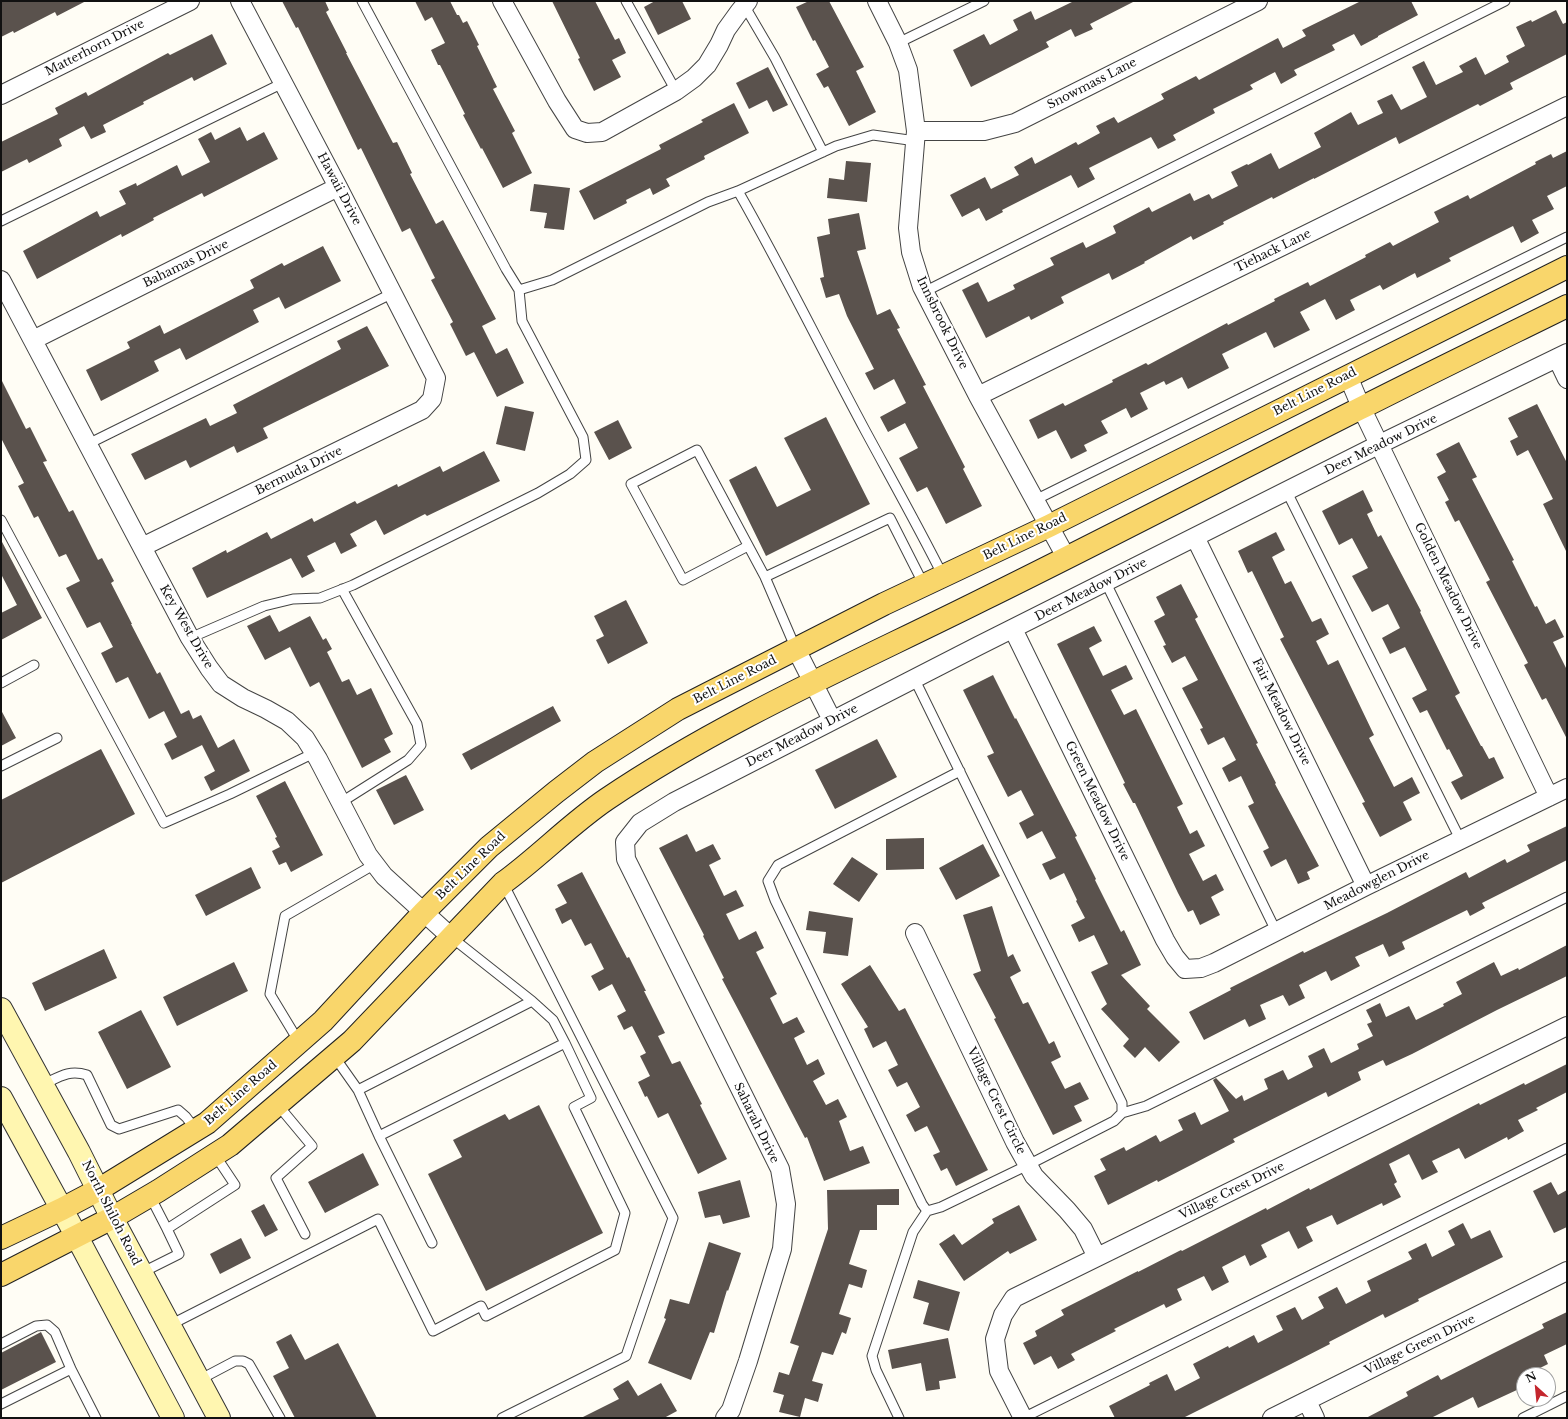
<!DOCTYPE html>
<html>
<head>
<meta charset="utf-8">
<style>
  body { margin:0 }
  #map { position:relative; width:1568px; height:1419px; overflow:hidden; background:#fffdf5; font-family:"Libre Baskerville",serif }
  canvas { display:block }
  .frame { position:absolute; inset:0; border:2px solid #111; pointer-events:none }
  .north { position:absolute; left:1516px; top:1367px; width:40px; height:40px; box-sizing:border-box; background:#fff; border:1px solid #a0a0a0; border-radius:50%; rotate:333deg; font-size:11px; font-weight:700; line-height:16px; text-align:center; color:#111 }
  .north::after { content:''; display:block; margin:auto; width:14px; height:18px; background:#c4262e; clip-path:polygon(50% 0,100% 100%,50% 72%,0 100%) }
</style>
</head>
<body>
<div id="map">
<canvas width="1568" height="1419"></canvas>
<div class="frame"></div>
<div class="north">N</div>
</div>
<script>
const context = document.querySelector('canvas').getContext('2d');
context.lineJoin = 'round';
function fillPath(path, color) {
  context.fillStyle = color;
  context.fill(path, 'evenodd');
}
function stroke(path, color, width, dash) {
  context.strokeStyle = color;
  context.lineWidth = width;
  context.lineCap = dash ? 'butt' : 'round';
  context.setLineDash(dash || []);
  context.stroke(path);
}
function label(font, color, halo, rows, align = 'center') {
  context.font = font + ' "Libre Baskerville",serif';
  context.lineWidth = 4;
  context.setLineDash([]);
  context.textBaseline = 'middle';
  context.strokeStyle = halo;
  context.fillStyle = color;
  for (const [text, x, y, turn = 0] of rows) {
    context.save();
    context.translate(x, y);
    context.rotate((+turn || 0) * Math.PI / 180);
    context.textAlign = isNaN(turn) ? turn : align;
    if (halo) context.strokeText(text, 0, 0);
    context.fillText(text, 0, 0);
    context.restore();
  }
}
fillPath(new Path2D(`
  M1 1H86L57 16 55 12 14 33 13 31 1 37Z
  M282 1H325L329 10 326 12 347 53H346L393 143 397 142 412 173 410 174 436 224 443 220 496 319 482 326 496 354 507 348 524 383 497 397 474 352 466 356 450 324 453 322 431 280 435 278 410 228 402 232 361 148 358 150 298 27 296 28Z
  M415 1H450L457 15H459L463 23 467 21 479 45 477 46 497 87 493 89 515 131 512 133 532 173 503 188 482 148 481 149 463 115 465 114 440 65H438L431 50 445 43 432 17 425 21Z
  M552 1H595L615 40 619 38 626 53 612 60 621 77 594 91 578 59 580 58Z
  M655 1H682L691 19 658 35 644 7Z
  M809 1H829L864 67 856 71 876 112 849 126 828 86 824 88 816 74 829 67 815 40 813 41 796 7Z
  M1074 1H1135L1090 24 1093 29 1075 37 1071 29 1046 42 1049 47 971 87 953 50 984 34 990 45 1018 30 1013 20 1031 11 1035 20Z
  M1361 1H1411L1418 15 1378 36V37L1361 46 1354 34 1332 45 1335 50 1294 70 1297 75 1281 84 1275 72 1250 85 1253 89 1213 109 1215 113 1173 135 1176 140 1158 149 1151 137 1089 168 1095 179 1078 188 1071 175 1002 210 1003 212 986 221 979 208 962 217 950 195 985 177 991 189 1019 175 1014 167 1032 157 1035 164 1076 142 1078 145 1100 133 1096 126 1114 117 1118 123 1164 99 1161 94 1196 76 1199 80 1278 38 1283 48 1306 36 1302 30Z
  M1556 10 1563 24 1567 22V54L1510 83 1513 89 1480 106 1478 104 1399 144 1396 137 1314 179V178L1273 199 1272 197 1223 222 1224 224 1193 240 1191 236 1144 262 1145 263 1112 280 1109 273 1061 297 1064 303 1031 320 1029 316 986 338 962 290 978 282 988 302 1015 289 1013 285 1054 265 1050 258 1083 242 1086 248 1116 233 1113 226 1149 207 1152 212 1190 193 1194 201 1209 194 1212 199 1238 186 1231 172 1247 164 1248 165 1271 153 1279 169 1321 147 1314 133 1351 112 1358 125 1383 113 1377 101 1392 94 1401 110 1427 97 1412 67 1424 61 1436 85 1463 72 1459 66 1476 57 1485 75 1509 62 1506 56 1525 46 1516 27 1531 20 1532 22Z
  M212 34 227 64 194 81 192 77 143 102 144 104 103 125 106 132 91 139 84 126 59 139 62 146 29 163 27 159 1 172V142L58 114 55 108 86 92 88 96 168 53 170 55Z
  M768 67 788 105 773 112 767 100 749 109 736 83Z
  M734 103 749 133 704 156 705 159 666 179 670 186 653 195 650 188 626 200 627 203 594 220 579 191 661 149 659 145 703 122 701 120Z
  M240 127 247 141 264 132 278 159 204 197 202 193 153 218 154 220 122 237 121 234 37 279 23 251 97 211 100 217 126 204 119 191 136 183 137 186 177 165 182 176 210 162 198 139 211 132 215 140Z
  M1567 151V186L1547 196 1554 209 1532 220 1539 233 1521 243 1513 226 1449 258 1451 261 1417 278 1415 273 1383 290 1380 285 1350 300 1355 310 1336 320 1325 299 1300 312 1310 330 1274 348 1266 332 1222 354 1229 368 1188 389 1182 377 1166 385 1164 381 1140 393 1148 409 1131 418 1126 408 1101 421 1108 433 1084 445 1087 451 1071 459 1056 430 1038 439 1029 420 1063 403 1065 406 1113 382 1112 380 1146 363 1148 365 1227 323 1228 325 1275 301 1274 299 1308 282 1310 286 1366 257 1365 255 1390 242 1393 246 1439 222 1434 212 1468 195 1470 199 1536 164 1535 162 1551 154 1553 158Z
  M846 161 871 163 867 202 827 198 829 178 844 180Z
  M534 184 570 188 564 230 544 228 547 213 530 211Z
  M859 213 866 249 857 251 877 315 890 309 900 328 897 329 926 385 923 386 965 467 963 469 982 506 946 524 927 487 917 492 899 458 918 448 905 423 888 432 880 417 906 403 894 379 874 390 865 373 874 369 847 316 839 294 826 298 820 278 824 277 817 237 830 234 828 219Z
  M323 246 341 281 285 309 279 297 253 310 259 322 186 360 180 348 154 361 159 371 101 401 86 370 130 348 127 342 160 325 164 334 254 288 250 280 282 263 284 266Z
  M367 326 389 366 263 428 268 438 237 453 234 446 190 468 186 460 145 480 131 454 206 418 210 426 237 413 233 405 341 349 337 341Z
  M1 379 26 429 30 427 47 461 43 462 69 512 73 510 98 560 102 558 114 581 111 583 132 624H131L157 674 160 672 181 714 189 710 193 719 201 715 218 748 234 739 250 771 211 791 204 777 215 771 202 745 172 760 164 744 177 737 164 711 149 719 128 677 116 683 101 653 113 647 100 622 87 628 66 588 80 581 66 554 59 557 38 516 34 518 18 486 24 483 1 438Z
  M1537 404 1567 463V553L1543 504 1553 499 1528 450 1517 456 1510 441 1518 437 1508 418Z
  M505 406 534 412 525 451 496 444Z
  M826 417 870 504 766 556 729 480 756 466 777 507 811 490 784 438Z
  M618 420 632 448 609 460 594 432Z
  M1459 442 1477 477 1472 479 1514 560 1512 561 1535 607 1537 606 1546 624 1555 619 1564 637 1553 642 1567 670V739L1546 698 1542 700 1524 665 1528 663 1486 582 1490 580 1459 520 1455 522 1445 502 1449 500 1437 477 1446 472 1436 454Z
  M484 451 500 481 427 516 425 514 384 535 376 520 350 534 357 546 341 554 335 542 307 556 315 571 302 578 291 558 207 598 192 568 226 550 227 553 267 532 271 539 312 518 314 522 355 501 357 504 397 484 398 487 440 466 443 472Z
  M1363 490 1373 511 1367 514 1378 537 1381 535 1421 611 1420 612 1460 693 1455 696 1481 746H1482L1489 759 1494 757 1504 778 1461 800 1451 782 1463 776 1449 749 1447 750 1427 710 1420 713 1412 698 1427 690 1405 647 1390 654 1382 638 1400 628 1388 604 1372 612 1352 576 1368 568 1352 538 1339 545 1322 511Z
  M1276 532 1285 550 1272 557 1285 584 1291 581 1312 622 1321 618 1329 634 1316 641 1328 665 1338 660 1374 735 1369 738 1394 787 1412 777 1420 793 1403 802 1412 820 1380 837 1362 803 1365 802 1280 639 1284 637 1252 571 1248 573 1238 551Z
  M1 540 42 618 1 640V613L17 605 1 574Z
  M1181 584 1198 617 1195 619 1258 743 1256 744 1276 783 1275 784 1319 866 1307 872 1310 879 1298 884 1286 859 1271 867 1263 851 1269 848 1248 806 1254 803 1241 776 1229 782 1222 768 1236 760 1224 737 1208 745 1200 729 1203 728 1182 688 1198 680 1185 656 1172 663 1163 646 1166 645 1154 621 1165 615 1156 597Z
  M626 600 648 643 608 664 596 640 604 636 594 616Z
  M270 615 279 632 310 616 323 640 326 638 332 649 327 652 342 682 349 679 357 695 371 688 393 734 384 739 391 752 362 768 319 682 310 687 290 647 265 660 247 626Z
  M1094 626 1102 641 1089 648 1103 676 1126 665 1133 679 1111 690 1124 715 1136 709 1183 804 1177 807 1190 834 1197 830 1205 846 1189 854 1203 881 1216 874 1224 890 1211 897 1220 915 1200 925 1193 910 1188 912 1178 893 1135 803H1133L1123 784 1125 783 1057 644Z
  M993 675 1015 719 1016 718 1077 836 1075 837 1096 879 1095 880 1121 932 1124 930 1141 965 1121 975 1150 1006 1147 1009 1180 1042 1159 1062 1145 1047 1135 1058 1123 1046 1129 1039 1101 1009 1107 1004 1091 972 1108 964 1094 935 1079 942 1071 925 1085 918 1076 901 1077 900 1064 873 1050 880 1042 864 1056 858 1042 831 1027 839 1019 823 1034 815 1021 790 1008 797 987 756 994 753 963 690Z
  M553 706 561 721 471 770 462 754Z
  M1 710 16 738 1 746Z
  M877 739 897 777 835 809 815 770Z
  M101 749 135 814 1 883V800Z
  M406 775 424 810 394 825 376 790Z
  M285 781 323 855 291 872 286 862 279 865 272 851 280 847 275 838 277 837 256 796Z
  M1567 826V860L1482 903 1485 908 1470 916 1467 910 1402 942 1405 949 1389 957 1383 944 1355 957 1360 966 1331 981 1326 971 1299 985 1305 998 1289 1006 1283 995 1260 1005 1266 1019 1249 1027 1245 1019 1204 1040 1189 1012 1231 990 1230 988 1303 951 1304 953 1387 913 1466 872 1469 878 1505 859 1507 863 1530 851 1527 845Z
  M687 834 696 852 713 844 721 859 709 865 724 896 736 890 744 906 726 914 739 940 756 931 764 948 756 952 777 994 770 998 783 1024 797 1017 805 1032 794 1038 807 1065 818 1059 825 1074 813 1081 826 1105 838 1099 847 1117 839 1121 850 1151 863 1146 870 1163 824 1181 807 1137 805 1138 740 1013 722 979 724 978 703 936 704 935 659 848Z
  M924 838V869L886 870V839Z
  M983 844 1000 876 956 900 939 868Z
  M852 857 878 874 859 902 833 884Z
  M251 867 261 888 206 916 195 895Z
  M582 872 627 958 629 957 646 991H644L665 1033 658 1036 672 1064 680 1061 702 1104 700 1105 727 1159 698 1174 668 1113 658 1118 647 1096 645 1097 638 1082 650 1076 640 1056 646 1053 632 1026 624 1030 617 1016 626 1011 612 984 599 991 591 976 604 969 591 943 585 946 571 919 562 924 555 909 567 903 557 885Z
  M992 906 1008 957 1013 954 1021 971 1010 977 1023 1004 1028 1002 1049 1044 1054 1041 1061 1057 1051 1062 1065 1089 1080 1082 1089 1099 1074 1106 1082 1121 1053 1135 994 1019 996 1018 973 974 981 971 963 915Z
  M809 911 853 918 848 956 823 953 826 932 806 930Z
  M1567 945V976L1497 1010 1412 1054 1386 1066 1383 1060 1358 1072 1361 1080 1328 1097 1326 1092 1233 1139 1235 1142 1193 1164 1158 1182 1157 1180 1108 1205 1094 1176 1106 1170 1100 1159 1124 1147 1126 1151 1156 1135 1160 1142 1183 1130 1178 1120 1195 1112 1201 1125 1229 1111 1213 1080 1216 1078 1236 1099 1242 1095 1244 1101 1268 1089 1264 1079 1283 1070 1288 1080 1313 1067 1308 1056 1324 1048 1331 1063 1359 1049 1357 1044 1373 1036 1367 1024 1372 1022 1366 1010 1380 1003 1386 1017 1409 1006 1416 1020 1444 1006 1443 1004 1462 994 1456 982 1494 962 1501 976 1518 968 1519 970Z
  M104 949 117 978 45 1011 32 983Z
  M234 962 248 991 177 1026 163 997Z
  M870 965 899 1011 905 1008 988 1170 956 1186 947 1168 941 1171 933 1155 940 1152 927 1126 915 1132 906 1115 920 1107 907 1082 897 1087 888 1070 898 1065 886 1041 873 1048 864 1029 868 1027 841 984Z
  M141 1010 171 1067 127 1089 98 1032Z
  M1567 1064V1092L1536 1108 1538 1110 1518 1120 1524 1131 1508 1140 1507 1137 1465 1159 1459 1148 1432 1161 1438 1172 1422 1180 1409 1154 1389 1164 1397 1182 1394 1184 1401 1197 1383 1206 1382 1203 1337 1225 1332 1215 1306 1227 1313 1241 1298 1249 1289 1231 1261 1245 1267 1257 1250 1266 1245 1255 1222 1267 1229 1282 1212 1291 1204 1276 1177 1289 1182 1300 1166 1308 1164 1304 1114 1329 1116 1331 1071 1354 1075 1360 1058 1369 1051 1356 1034 1365 1023 1343 1037 1336 1035 1331 1064 1315 1061 1310 1138 1271V1272L1181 1250 1182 1251 1266 1208 1267 1210 1309 1188 1310 1190 1479 1103 1480 1105 1524 1083 1525 1085Z
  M539 1105 603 1233 486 1291 428 1174 462 1157 453 1140 505 1114 509 1120Z
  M363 1153 379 1185 325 1213 308 1182Z
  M740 1180 750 1217 723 1224 720 1215 705 1218 698 1192Z
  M1551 1182 1558 1195 1567 1190V1227L1554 1233 1533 1191Z
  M899 1189V1205H877V1230H860L849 1264 867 1270 862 1288 849 1284 839 1314 851 1318 846 1334 842 1332 833 1355 822 1352 812 1381 823 1384 818 1402 805 1398 800 1417 779 1412 784 1395 773 1392 779 1372 789 1375 799 1346 790 1343 828 1229 827 1190Z
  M264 1204 278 1230 265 1237 251 1211Z
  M1019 1205 1037 1240 1010 1254 1008 1251 964 1281 939 1244 954 1234 962 1245 994 1223 992 1219Z
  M1463 1223 1471 1239 1490 1230 1503 1257 1418 1299 1419 1301 1385 1318 1383 1314 1329 1342 1330 1344 1291 1364 1183 1418H1115L1109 1406 1150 1385 1149 1383 1167 1374 1175 1391 1200 1378 1193 1364 1228 1346 1229 1348 1254 1335 1258 1343 1283 1330 1276 1316 1295 1307 1302 1320 1324 1308 1318 1297 1337 1287 1346 1304 1371 1291 1367 1281 1412 1259 1408 1252 1426 1243 1432 1257 1455 1245 1448 1231Z
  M241 1238 251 1258 220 1274 210 1254Z
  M709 1242 741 1253 728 1291 727 1290 714 1333 710 1332 691 1380 648 1363 666 1319 664 1318 670 1299 689 1304Z
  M918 1280 960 1292 949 1331 923 1324 929 1303 913 1298Z
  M1567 1312V1344L1544 1355 1548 1364 1532 1372 1533 1375H1524V1399H1525L1524 1400 1519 1389 1478 1408 1473 1397 1431 1418H1366L1408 1396 1406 1392 1438 1375 1441 1380 1492 1354 1544 1328 1542 1324Z
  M41 1332 56 1362 1 1390V1353Z
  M291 1334 305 1360 338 1343 377 1418H295L273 1376 289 1368 276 1342Z
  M948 1338 956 1378 939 1381 940 1389 926 1391 921 1363 892 1369 888 1350Z
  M628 1380 638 1396 661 1383 677 1411 664 1418H581L619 1399 613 1389Z`), '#5a524d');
const lane = new Path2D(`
  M362 1 506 269 519 290 552 280 708 202 738 191 836 146 873 135 916 141
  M626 1 676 91
  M744 5 775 58 823 152
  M898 43 984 1
  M738 191C783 270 823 352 866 432 892 480 919 528 943 576
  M1 221 283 83
  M924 292 1505 1
  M88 444 393 293
  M1287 492 1460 839
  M1035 500 1567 237
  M1 520 164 823 230 794 314 753
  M748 546 683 580 631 484 697 450 765 577
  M1106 583 1276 931
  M190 638 264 606 293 599 320 598 353 585 538 493 570 474 586 460 583 437 522 321 519 290
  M796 649 765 577 890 518 924 585
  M914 678 1122 1103V1113L1114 1121 1028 1165 941 1207 927 1211 922 1204 775 900 768 881 778 865 960 771
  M1 683 34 665
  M1 766 57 738
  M340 803 408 760 421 745 417 724 342 589
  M299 1042 270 994 285 916 375 864
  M334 1056 358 1090 532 1001 451 937
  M42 1085C59 1077 69 1069 87 1075L111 1125 119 1129 178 1110 186 1117 196 1130
  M358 1090 379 1136 565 1043 553 1020 532 1001
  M277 1104 312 1146 276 1178 305 1234
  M1122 1113 1146 1106 1567 897
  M379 1136 432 1243
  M150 1196 167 1229
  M141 1273 179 1254 167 1229 235 1185 215 1155
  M170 1325 378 1219 433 1331 481 1306 486 1316 615 1250 625 1213 574 1107 591 1098 565 1043
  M1 1344 36 1326 47 1325 55 1332 71 1369
  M199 1380 235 1361H243L249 1364 280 1418
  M1 1404 71 1369 96 1418
  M502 1418 626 1356 673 1218 503 883
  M899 1418 876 1370 872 1356 913 1232 927 1211
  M1023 1418 1567 1148
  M1523 1418 1567 1396`);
const street = new Path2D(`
  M502 1 557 101 575 129 587 133 602 132 676 91 694 78 707 65 719 45 726 30 739 12 748 1
  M877 1 898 43 908 70 916 131 908 228 911 252 922 287 978 396 1066 557
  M1 95 190 1
  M916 131H984L1015 123 1258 1
  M1 280 190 638 209 668 221 684 243 698 266 709 287 721 305 738 318 759 368 855 384 876 451 937
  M33 340 338 187
  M1557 358 1567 379
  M1348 376 1361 407 1549 797
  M978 396 1567 106
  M1195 537 1366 886
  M142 547 422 410 432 399 436 378 338 187 240 1
  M1013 629 1165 940 1175 957 1185 969 1201 968 1214 963 1366 886 1567 788
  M796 649 832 720
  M915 933 1015 1142 1034 1176 1067 1210 1083 1229 1097 1257
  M1307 1401 1315 1418
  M725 1418 731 1410 748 1361 782 1249 786 1204 780 1169 626 859 625 842 640 823 674 802 978 646 1380 444 1567 353
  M1023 1418 999 1371 995 1339 1003 1315 1014 1298 1567 1026
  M1272 1418 1567 1271`);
const secondary = new Path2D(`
  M1 1009 79 1152 112 1218 219 1418
  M1 1098 77 1237 173 1418`);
const primary = new Path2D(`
  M1 1238 62 1209 98 1190 207 1123 323 1021 424 912 489 847 556 792 595 762 678 709 884 604 1049 526 1567 267
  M1 1275 112 1218 158 1191 230 1145 352 1041 503 883C539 857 570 824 607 799 724 720 858 662 984 599 1110 537 1234 472 1359 409 1428 374 1498 340 1567 306`);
stroke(lane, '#444', 11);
stroke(street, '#444', 20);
stroke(secondary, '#333', 24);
stroke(primary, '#222', 24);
stroke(lane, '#fff', 9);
stroke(street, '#fff', 18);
stroke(secondary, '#fff6b0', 22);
stroke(primary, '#f9d66b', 22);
label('12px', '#111', '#fff', [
  ["Matterhorn Drive",95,48,-27],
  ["Snowmass Lane",1092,84,-27],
  ["Hawaii Drive",339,189,62],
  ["Tiehack Lane",1273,251,-26],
  ["Bahamas Drive",186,264,-26],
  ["Innsbrook Drive",942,323,64],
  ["Belt Line Road",1315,392,-27],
  ["Deer Meadow Drive",1381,445,-26],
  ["Bermuda Drive",299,471,-26],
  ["Belt Line Road",1025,537,-26],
  ["Golden Meadow Drive",1448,586,64],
  ["Deer Meadow Drive",1091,590,-27],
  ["Key West Drive",186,627,60],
  ["Belt Line Road",735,680,-27],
  ["Fair Meadow Drive",1281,712,64],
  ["Deer Meadow Drive",802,736,-27],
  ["Green Meadow Drive",1097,801,64],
  ["Belt Line Road",471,866,-44],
  ["Meadowglen Drive",1377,881,-27],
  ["Belt Line Road",241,1093,-41],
  ["Village Crest Circle",996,1101,64],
  ["Saharah Drive",756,1123,64],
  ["Village Crest Drive",1232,1191,-26],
  ["North Shiloh Road",111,1213,63],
  ["Village Green Drive",1420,1345,-26]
]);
</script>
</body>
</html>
